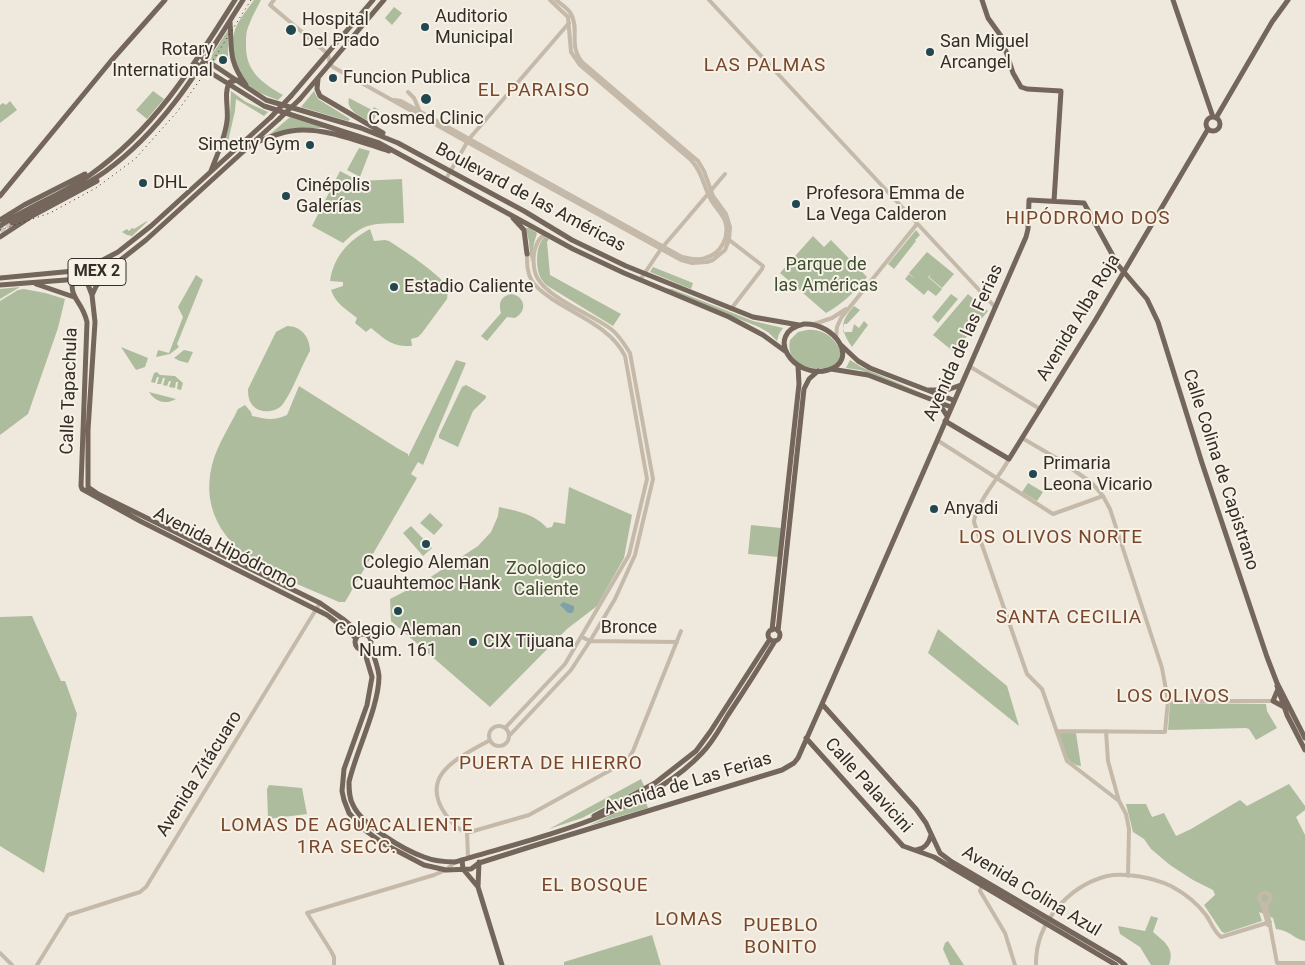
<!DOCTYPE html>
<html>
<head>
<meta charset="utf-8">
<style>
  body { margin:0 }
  canvas { display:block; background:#efe8dc }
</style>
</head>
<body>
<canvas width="1305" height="965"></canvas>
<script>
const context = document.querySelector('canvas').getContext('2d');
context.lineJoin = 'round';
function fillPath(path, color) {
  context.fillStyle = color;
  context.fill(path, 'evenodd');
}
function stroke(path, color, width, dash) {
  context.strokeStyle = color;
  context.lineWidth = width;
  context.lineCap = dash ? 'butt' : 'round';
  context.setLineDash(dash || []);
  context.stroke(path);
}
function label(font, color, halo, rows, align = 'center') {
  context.font = font + ' Roboto,sans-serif';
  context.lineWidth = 4;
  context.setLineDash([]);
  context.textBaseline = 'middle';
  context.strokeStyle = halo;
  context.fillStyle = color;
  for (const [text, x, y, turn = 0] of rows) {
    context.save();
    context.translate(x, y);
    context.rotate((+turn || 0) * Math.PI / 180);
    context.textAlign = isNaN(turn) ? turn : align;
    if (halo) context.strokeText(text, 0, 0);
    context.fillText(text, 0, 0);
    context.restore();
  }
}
fillPath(new Path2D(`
  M254 0H261C257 8 252 16 249 25 246 31 246 38 246 44 245 71 262 83 283 95L278 100C269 97 258 93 250 86 236 75 229 50 234 33 237 21 247 10 254 0Z
  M394 7 402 13 392 25 385 18Z
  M228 30V59L223 58 219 54 214 62 211 60 212 55Z
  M153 91 164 99 147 119 136 110Z
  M231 91 246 102 268 112 264 116 236 99 235 111 227 146 223 149 230 115Z
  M314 91 318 99 350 119 348 121 301 107Z
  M349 98 372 110 374 107 379 110 372 123C363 117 345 111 349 98Z
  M10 101 17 110 0 123V105L3 103 6 105Z
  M290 117 328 128H294L269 135Z
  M359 148 370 151 360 177 347 170Z
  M340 171 359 181 402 179 404 223C374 224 366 221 343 243L312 226Z
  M147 221V222L132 236 127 235 122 232 127 229 129 231 132 228 134 229Z
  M526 228H529L537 233 534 243 531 263 529 242Z
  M370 229 374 241 385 240 389 241C402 249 436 272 444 283 448 288 448 293 447 299L422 333 418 337 411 339 412 346C392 347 386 340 371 328L366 332 355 323 357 318C347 310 335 303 331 290L343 286V282L330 281C334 256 348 241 370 229Z
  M916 230 920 235 915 240 916 241 894 269 888 264Z
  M813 236 824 247 831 240 867 277C855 291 843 304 826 313L780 273Z
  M545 237 549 239 547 242 550 275 621 314 613 326 551 288C547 286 544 283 542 280 535 270 535 244 545 237Z
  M927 252 954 274 942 288 929 277 931 274 928 277 942 289 936 296 928 290 924 295 905 279 909 274 915 279 909 273Z
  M653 267 693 283 691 289 650 272Z
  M196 275 203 280 177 344 179 347 170 354 156 357 158 350 169 353 183 317 178 307Z
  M20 287 0 299V289Z
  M661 288 672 289 753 321 783 328 779 334 777 341 769 333 759 327Z
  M24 289 45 293 65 299 58 328 28 414 0 435V301L18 290Z
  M511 294C525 296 528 311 515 318L507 317 487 341 481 336 501 313C498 303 501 296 511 294Z
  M951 294 958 299 938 323 932 317Z
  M968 294 988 311 954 352 933 335Z
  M854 306 860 310 847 324H844L843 332H852L854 324 859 328 864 321 868 325 852 347C840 329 840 322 854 306Z
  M287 326C301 326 310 337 310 351 302 365 292 392 283 404 277 412 265 413 257 409 249 404 248 397 248 389L276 332Z
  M807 330C818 329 828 333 835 342 862 376 781 379 790 340L798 332Z
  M121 347 148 358 145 367 136 370Z
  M184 350 193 352 188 363 180 361 174 358Z
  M456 360 466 363 423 465 418 462 411 474 417 478 345 602H339L269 572 270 569C228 550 200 513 212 465 217 445 230 426 238 409L245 405 251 412 252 416C265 419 274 421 287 415L299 386 397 448 408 454V457Z
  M850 360 861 367 919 392 860 370 846 368Z
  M157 372 160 375 175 376 183 383 181 390 177 389 178 382H176L175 388 169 387 171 381H169L167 386 163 385 165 378H163L161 384H157L159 377H157L155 383 151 382 154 373Z
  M466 385 486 396V398L473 411 458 447 439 438V435L462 387Z
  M149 392 176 399C166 405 155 402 149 392Z
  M1028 483 1043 492 1037 501 1022 492Z
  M569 487 632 515 624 558 597 606 567 629 490 707 391 621 390 599 423 582 478 546 491 532 498 516 499 507C517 511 535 514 547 528L552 527 554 522 565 524Z
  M430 513 443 525 434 535 420 523Z
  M751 525 781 528 778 557 748 554Z
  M411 526 432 548 423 556 403 533Z
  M32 616 61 681H65L77 714 44 873 0 846V617Z
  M938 629 1007 686 1019 726 928 653Z
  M1170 703 1266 704 1267 711 1277 728 1256 740 1249 729 1246 728 1168 730Z
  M1058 733H1076L1081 766C1064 764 1063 746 1058 733Z
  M641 779 644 786 582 818 549 829Z
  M1289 784 1305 806V810L1296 817 1305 835V941C1293 939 1292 931 1276 929L1273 918 1259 912 1262 921 1225 933 1222 932 1204 905 1215 895 1213 890 1193 880 1170 865 1151 849 1144 839 1133 832 1126 804H1146L1152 817 1164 813 1176 836 1191 829 1240 800 1247 806Z
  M269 785 302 788 307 814 268 819 267 789Z
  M645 799 648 808 590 825Z
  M1151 916 1158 918 1153 932C1165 942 1175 949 1169 965H1151L1140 947 1120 934 1118 926 1145 931Z
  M652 935 661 965H564V962Z
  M948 941 964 965H950L943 949 945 943Z`), '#aebc9e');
fillPath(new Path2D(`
  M563 602 574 606V610L572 613H568L560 605Z`), '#7fa1a8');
stroke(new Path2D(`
  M0 231 12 223`), '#cac3b8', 5, [5, 2.5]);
stroke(new Path2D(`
  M274 0 270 5 328 54 330 64 333 67 467 142 681 260 692 263 707 262 713 260 725 250 729 240 730 227 726 214 713 196 704 171 698 161 582 62C568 44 580 30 571 14 568 8 561 4 556 0
  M709 0 995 307
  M408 92 414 98 420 112
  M394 100 401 101 682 257C689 258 698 261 705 258 721 254 730 237 725 221 722 213 714 206 710 198 703 185 702 171 691 160L580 65 571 52 568 17 550 0
  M446 179 469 139 569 23
  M728 239 763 266 762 269 731 309
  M640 280 661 249 725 174
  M814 324 832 318 846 309
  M836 338 837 327 841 318 917 224
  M969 366 1040 409
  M1022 438 1058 459 1092 483 1103 496 1110 509 1162 668 1168 701 1165 732 1057 731
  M937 440 1053 514 1103 496
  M1009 459C1001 475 975 504 974 522L1027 674 1042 689 1067 761 1119 801
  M582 637 590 641 677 642
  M1168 701H1273
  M489 736a10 10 0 1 1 20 0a10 10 0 1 1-20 0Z
  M505 728 565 664 629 555 647 479 625 356C611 328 578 316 552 299 545 294 537 289 532 281 527 273 527 264 527 254L534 255
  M1106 731 1108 761 1119 801 1126 814 1129 829 1128 876
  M509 736 571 670 590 641 615 599 635 555 653 479 630 353C625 345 619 335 611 329 592 315 549 298 538 279 533 271 533 262 534 253 536 245 538 238 546 234
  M490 740C461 757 417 774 446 815 452 823 459 832 470 832L529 815 627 761 633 751 681 631
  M467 832 468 857
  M982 884 980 891 1005 933 1015 965
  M1259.5 898a5.5 5.5 0 1 1 11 0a5.5 5.5 0 1 1-11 0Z
  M1262 903 1268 925
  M1266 904 1277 963H1305
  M0 953 12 965
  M37 965 68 915 140 892 146 887 320 603
  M334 965V957L331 951 307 913 434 875 446 870 455 862
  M1036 965C1035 924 1068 886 1107 876 1126 872 1154 878 1171 886 1184 893 1197 903 1206 915 1211 922 1214 932 1221 937L1270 922`), '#c5baaa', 4);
stroke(new Path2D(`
  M982 0 988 18 1001 36 1013 73 1021 87 1027 89 1061 91 1054 201
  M1173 0 1213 117
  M230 22C232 50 228 60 246 85
  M200 56 266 100 361 128 398 143 524 211 572 240 626 266 753 317 799 325
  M195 63 264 106 379 143 573 249 624 273 729 317 763 335 785 351
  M318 79 317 89 320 96 383 133
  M291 96 373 0
  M300 99 384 0
  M1206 124a7 7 0 1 1 14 0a7 7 0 1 1-14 0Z
  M1216 118 1272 22 1288 0
  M255 143C267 138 278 133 291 131 322 126 360 142 389 151
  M211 171C217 155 225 138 227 121 229 109 223 92 230 82L237 80
  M0 196 111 61 165 0
  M513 218 524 230 527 254
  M0 220 24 205 85 174
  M12 223C43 204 77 192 106 171 166 128 204 61 243 0
  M0 226C28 206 62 195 90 175 154 130 194 65 235 0
  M0 237 32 216 97 181
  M82 269 92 295 95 322 88 430V487L98 494 320 603 343 619 361 634
  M74 271C67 301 81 297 87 322L81 486 82 489 140 521 327 615 351 633 356 639
  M0 278 74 271 101 261 118 252 151 226 271 117
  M36 284 74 297
  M0 285 79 279 118 262 146 240 279 119
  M92 295C97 282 104 275 114 266
  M804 324C836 323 859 361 828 370 793 380 763 333 804 324Z
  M841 345 858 361 870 368 953 400
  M831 369 868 375 951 407
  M929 390H947L961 385
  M934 402 942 408 947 416
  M945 421 1009 459 1096 319 1208 129
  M768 635a6 6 0 1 1 12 0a6 6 0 1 1-12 0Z
  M772 630 799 384 798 366
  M778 631 804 389 809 379 818 371
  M355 642a8 8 0 1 1 16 0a8 8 0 1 1-16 0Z
  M370 646C374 656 378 666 379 676 379 707 356 751 349 782 349 790 349 798 353 805 362 825 404 850 424 857 434 861 445 862 455 862 534 838 644 815 702 753 713 742 720 728 728 715 744 691 760 666 775 641
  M364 650 372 677 367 705 344 769 342 791 344 800 349 813 362 828 384 844 424 865 446 870 471 869 479 863 533 846 782 770 794 763 798 758 822 704 1026 237 1028 229 1029 200 1084 203 1118 265 1147 299 1158 322 1202 463 1267 657 1277 683 1305 738
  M1277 686 1287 715 1305 750
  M1278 689 1273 701 1286 708
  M822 704 916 809 926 823 940 853 952 862 1119 960 1125 965
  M806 738 903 846 934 857 1116 965
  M594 816 655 783 696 751 710 732 770 639
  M916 850C925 849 929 843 931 835
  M462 860 463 869 478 887
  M479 862 478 887 502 965`), '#74665b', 5);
stroke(new Path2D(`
  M0 230 50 213 96 188 135 159 177 112 207 70 251 0`), '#342d28', 1, [1, 4]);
stroke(new Path2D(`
  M271 117 291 96
  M279 119 300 99`), '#74665b', 5);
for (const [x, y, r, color] of [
  [425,27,5,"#234750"],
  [291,30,6,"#234750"],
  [930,52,5,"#234750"],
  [223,60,5,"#234750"],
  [333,78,5,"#234750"],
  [426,99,6,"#234750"],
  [310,145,5,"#234750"],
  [143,183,5,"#234750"],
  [286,196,5,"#234750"],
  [796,204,5,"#234750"],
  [394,287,5,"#234750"],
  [1033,474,5,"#234750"],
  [934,509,5,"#234750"],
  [426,544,5,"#234750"],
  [398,611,5,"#234750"],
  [473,642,5,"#234750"]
]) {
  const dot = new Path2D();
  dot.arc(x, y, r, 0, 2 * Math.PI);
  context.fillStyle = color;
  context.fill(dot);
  stroke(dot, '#f7f2e8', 2);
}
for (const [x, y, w] of [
  [97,272,58]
]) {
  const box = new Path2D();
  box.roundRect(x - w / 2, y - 13.5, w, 27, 4);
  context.fillStyle = '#f7f2e8';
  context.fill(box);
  stroke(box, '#342d28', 1);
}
label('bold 16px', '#342d28', null, [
  ["MEX 2",97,272]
]);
label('18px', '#342d28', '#f7f2e8', [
  ["Auditorio",435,17],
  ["Municipal",435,38],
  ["Hospital",302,20],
  ["Del Prado",302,41],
  ["San Miguel",940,42],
  ["Arcangel",940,63],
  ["Rotary",213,50,"right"],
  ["International",213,71,"right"],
  ["Funcion Publica",343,78],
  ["Cosmed Clinic",426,119,"center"],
  ["Simetry Gym",300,145,"right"],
  ["DHL",153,183],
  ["Cinépolis",296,186],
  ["Galerías",296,207],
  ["Profesora Emma de",806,194],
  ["La Vega Calderon",806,215],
  ["Estadio Caliente",404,287],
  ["Primaria",1043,464],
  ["Leona Vicario",1043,485],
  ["Anyadi",944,509],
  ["Colegio Aleman",426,563,"center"],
  ["Cuauhtemoc Hank",426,584,"center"],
  ["Colegio Aleman",398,630,"center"],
  ["Num. 161",398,651,"center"],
  ["CIX Tijuana",483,642]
], 'left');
label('18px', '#342d28', '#f7f2e8', [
  ["Boulevard de las Américas",530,198,28],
  ["Avenida Alba Roja",1079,318,-59],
  ["Avenida de las Ferias",964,343,-66],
  ["Calle Tapachula",70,391,-88],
  ["Calle Colina de Capistrano",1220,470,72],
  ["Avenida Hipódromo",225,549,27],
  ["Bronce",629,628],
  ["Avenida Zitácuaro",200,774,-58],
  ["Avenida de Las Ferias",688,784,-17],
  ["Calle Palavicini",868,786,48],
  ["Avenida Colina Azul",1031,892,31]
]);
label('18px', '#3f4f2f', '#f7f2e8', [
  ["Parque de",826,265],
  ["las Américas",826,286],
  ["Zoologico",546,569],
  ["Caliente",546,590]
]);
context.letterSpacing = '1px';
label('19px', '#78472b', '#f7f2e8', [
  ["LAS PALMAS",765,66],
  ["EL PARAISO",534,91],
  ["HIPÓDROMO DOS",1088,219],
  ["LOS OLIVOS NORTE",1051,538],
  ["SANTA CECILIA",1069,618],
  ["LOS OLIVOS",1173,697],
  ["PUERTA DE HIERRO",551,764],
  ["LOMAS DE AGUACALIENTE",347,826],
  ["1RA SECC.",347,848],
  ["EL BOSQUE",595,886],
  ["LOMAS",689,920],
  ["PUEBLO",781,926],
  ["BONITO",781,948]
]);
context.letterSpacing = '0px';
</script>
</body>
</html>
